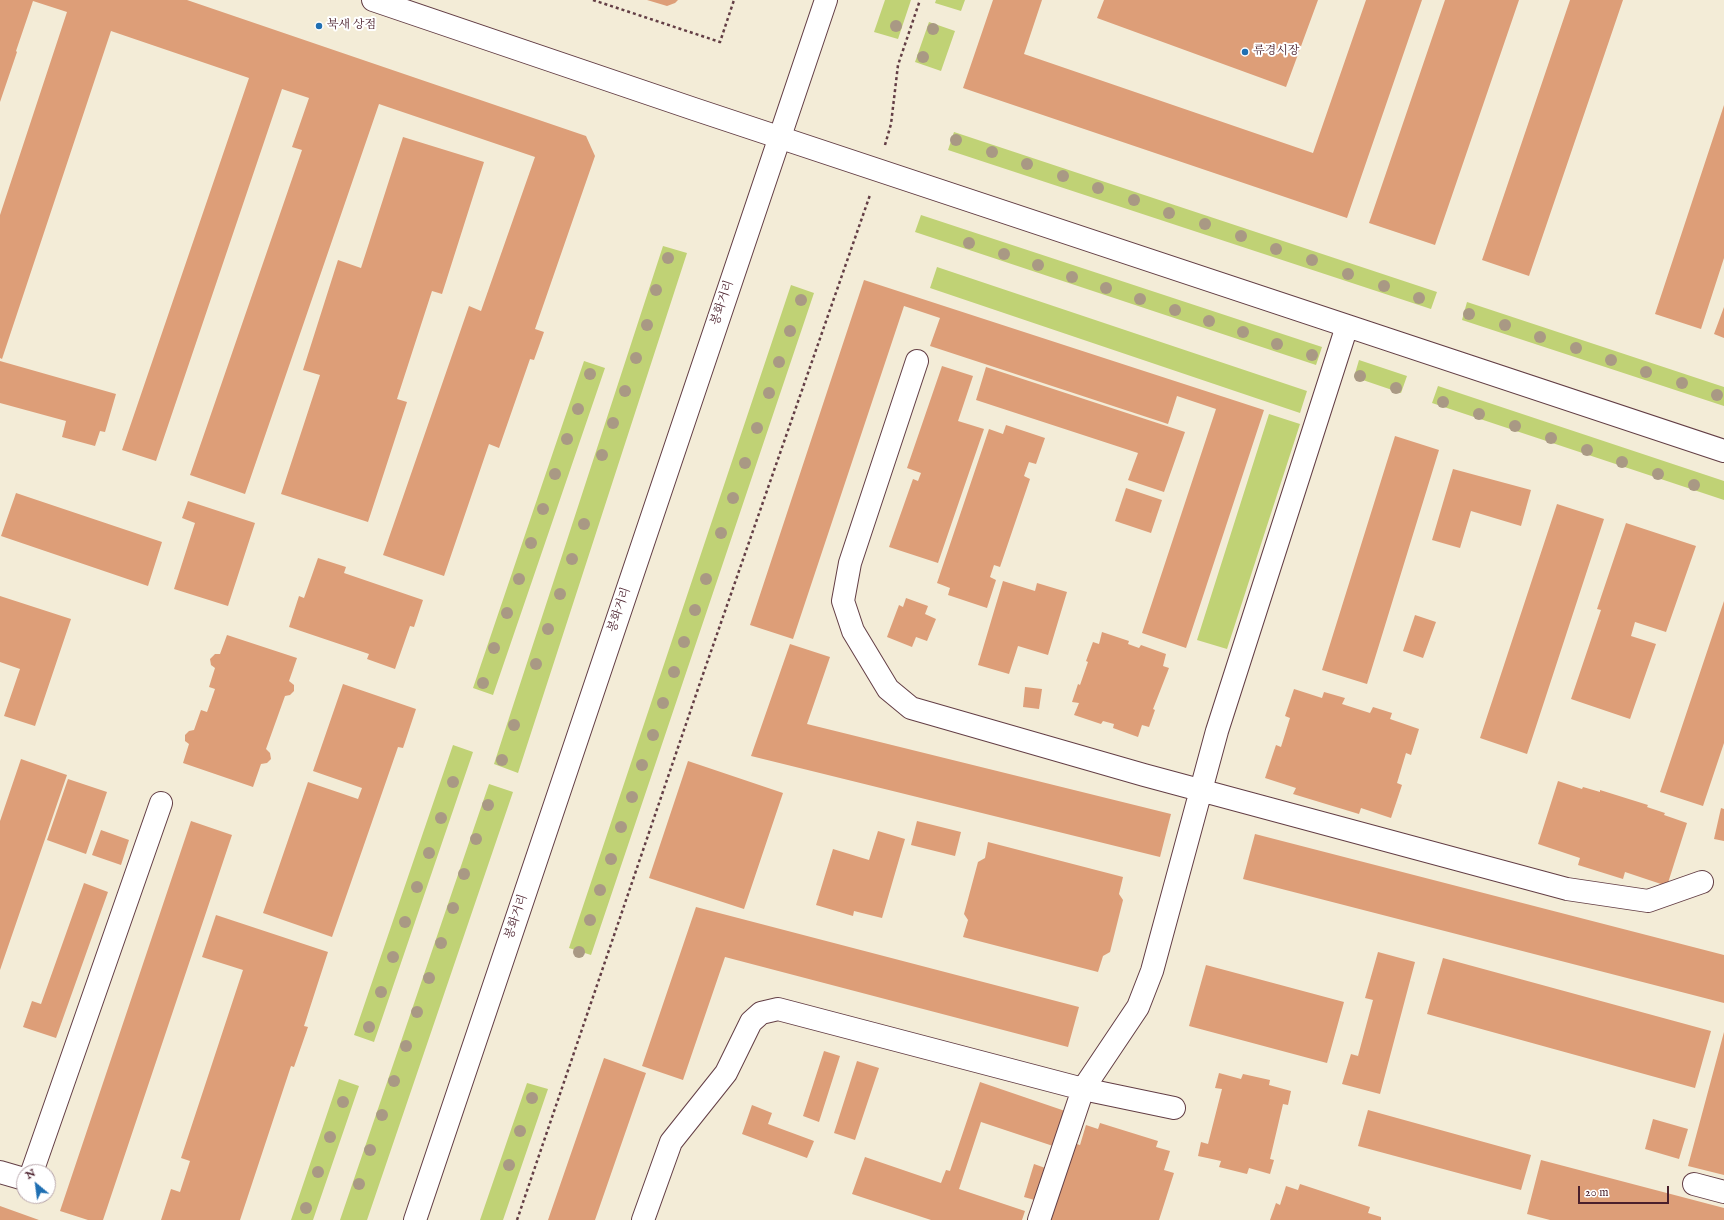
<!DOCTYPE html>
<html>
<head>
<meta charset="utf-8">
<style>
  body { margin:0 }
  #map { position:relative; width:1724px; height:1220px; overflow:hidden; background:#f3ecd7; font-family:"IM FELL English",serif }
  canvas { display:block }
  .north { position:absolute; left:16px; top:1164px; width:40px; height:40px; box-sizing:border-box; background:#fff; border:1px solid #b7a5aa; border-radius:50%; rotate:331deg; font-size:11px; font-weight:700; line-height:16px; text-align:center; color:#4a1f2b }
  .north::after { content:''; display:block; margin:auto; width:14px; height:18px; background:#1f6fb2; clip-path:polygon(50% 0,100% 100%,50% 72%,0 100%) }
  .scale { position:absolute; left:1578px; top:1186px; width:91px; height:18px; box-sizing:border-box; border:2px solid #4a1f2b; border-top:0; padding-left:5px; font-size:12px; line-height:14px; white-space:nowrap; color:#4a1f2b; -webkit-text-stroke:3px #fff; paint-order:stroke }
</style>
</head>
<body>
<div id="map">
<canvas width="1724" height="1220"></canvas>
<div class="north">N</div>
<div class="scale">20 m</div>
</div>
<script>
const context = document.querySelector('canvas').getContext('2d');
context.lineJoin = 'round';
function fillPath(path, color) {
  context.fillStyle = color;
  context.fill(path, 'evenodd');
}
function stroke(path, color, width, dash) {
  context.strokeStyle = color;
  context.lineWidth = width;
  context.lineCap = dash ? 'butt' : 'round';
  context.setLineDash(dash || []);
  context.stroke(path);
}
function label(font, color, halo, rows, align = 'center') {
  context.font = font + ' "IM FELL English","Noto Serif KR",serif';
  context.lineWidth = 4;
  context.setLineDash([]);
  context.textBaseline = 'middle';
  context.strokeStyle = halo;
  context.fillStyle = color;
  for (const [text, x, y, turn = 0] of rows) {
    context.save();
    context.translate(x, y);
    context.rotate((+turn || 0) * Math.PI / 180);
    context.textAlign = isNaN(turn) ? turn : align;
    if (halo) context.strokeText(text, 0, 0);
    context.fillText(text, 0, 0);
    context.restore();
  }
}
fillPath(new Path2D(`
  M885 0H911L898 39 874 32Z
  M936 0H965L961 11 935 3Z
  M929 22 955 31 941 71 915 62Z
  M954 132 1437 292 1431 309 948 150Z
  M921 215 1322 347 1316 365 915 232Z
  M663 246 687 253 518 773 494 764Z
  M937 267 1307 391 1300 413 930 288Z
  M791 285 814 293 591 955 569 948Z
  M1467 302 1724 387V406L1462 320Z
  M1359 360 1407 376 1401 393 1354 377Z
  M584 361 605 368 493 695 473 688Z
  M1438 386 1724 481V500L1432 403Z
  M1269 414 1300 424 1227 649 1197 640Z
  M453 745 473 752 374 1042 354 1035Z
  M489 784 513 792 367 1220H340Z
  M339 1079 359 1086 313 1220H291Z
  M527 1083 548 1089 503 1220H480Z`), '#c0d275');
fillPath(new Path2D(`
  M0 0H187L586 136 595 156 535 329 544 332 534 360 530 359 499 448 489 444 444 576 383 555 469 306 481 311 535 157 379 104 245 494 190 475 302 150 292 147 309 98 282 89 156 461 122 450 249 78 111 31 2 359 0 358V215L67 12 33 1 16 51 17 52 0 102Z
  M647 0H678L675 3 667 6Z
  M993 0H1042L1024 54 1313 153 1366 0H1422L1347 218 963 88Z
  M1104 0H1318L1286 87 1097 18Z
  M1445 0H1519L1435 245 1369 223Z
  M1570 0H1623L1529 276 1482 260Z
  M1724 105V258L1701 329 1655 314Z
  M403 137 484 162 442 294 432 291 397 399 407 402 368 522 281 494 320 375 303 370 338 260 361 268Z
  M864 280 1264 410 1186 648 1142 633 1216 409 1177 396 1168 424 930 346 940 318 904 306 793 639 750 625Z
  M1724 307V338L1714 334Z
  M0 361 116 394 105 432 100 431 95 446 62 437 66 421 0 403Z
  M942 366 973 376 958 421 984 429 938 563 889 547 913 479 918 481 921 473 907 468Z
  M986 367 1185 432 1164 492 1128 480 1138 453 976 400Z
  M1006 425 1045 438 1036 464 1029 462 1024 476 1030 479 1000 567 994 565 990 577 996 580 987 608 948 595 950 588 937 583 989 429 1003 434Z
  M1395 436 1439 450 1367 684 1322 670Z
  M1453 469 1531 490 1521 526 1471 511 1460 548 1432 540Z
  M1126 488 1162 500 1151 533 1115 521Z
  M16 493 162 542 148 586 1 536Z
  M188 501 255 523 228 606 174 589 195 523 182 518Z
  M1557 504 1604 519 1527 754 1480 738Z
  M1626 523 1696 546 1666 632 1635 622 1631 636 1656 644 1630 719 1571 699 1601 610 1597 609Z
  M318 558 346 567 344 573 423 600 414 627 410 626 395 669 367 659 369 654 289 627 299 596 304 598Z
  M1003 581 1035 591 1037 583 1067 592 1048 655 1018 646 1009 674 978 665Z
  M0 596 71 619 35 726 4 716 20 669 0 662Z
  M906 598 928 606 925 614 936 619 927 641 916 637 912 647 887 637 899 605 903 607Z
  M1724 601V743L1703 806 1660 792Z
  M1415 615 1436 622 1423 658 1403 651Z
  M1102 632 1129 641 1128 644 1139 648 1141 645 1166 654 1163 666 1169 668 1153 709 1155 710 1149 727 1142 725 1138 737 1113 728 1114 724 1103 721 1101 724 1074 715 1079 703 1072 702 1078 684 1080 685 1088 662 1086 661 1093 642 1099 644Z
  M227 635 297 658 289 681 294 685V691L290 695 285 696 266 749 270 753 271 759 267 763 261 764 253 787 183 763 189 744 185 741V735L189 731 194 730 201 710 207 712 215 689 209 687 215 668 211 665 210 659 215 654H220Z
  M790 644 830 657 807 724 1171 814 1160 857 751 756Z
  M343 684 416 709 403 748 398 747 332 937 263 913 308 782 358 799 362 788 313 771Z
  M1025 687 1042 689 1039 709 1023 707Z
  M1294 689 1322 698 1324 692 1345 698 1342 704 1370 713 1373 707 1392 713 1390 719 1419 729 1411 755 1406 753 1397 783 1402 785 1391 818 1361 808 1359 814 1293 794 1296 788 1265 778 1276 745 1281 747 1290 718 1285 716Z
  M21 759 67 775 0 970V821Z
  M688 761 783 793 744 909 649 878Z
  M68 779 107 792 86 854 47 840Z
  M1558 781 1582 789 1583 787 1600 792V790L1648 805 1647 807 1665 813 1664 815 1687 823 1667 886 1625 872 1623 879 1578 865 1580 858 1538 844Z
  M1721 808 1724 809V841L1714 839Z
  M191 821 232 835 103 1220H88L60 1211Z
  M917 821 961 832 955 856 911 845Z
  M101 830 129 840 121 865 92 855Z
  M878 831 905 839 882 918 854 911 853 916 816 905 833 849 869 860Z
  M1255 834 1724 955V1003L1243 879Z
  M988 842 1123 877 1119 894 1123 900 1110 952 1103 956 1098 972 963 937 968 920 964 914 978 862 985 858Z
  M84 883 108 892 56 1038 23 1027 32 1001 41 1004Z
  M696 907 1079 1007 1068 1047 725 957 683 1080 642 1066Z
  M216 915 328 952 304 1026 308 1027 294 1067 291 1066 240 1220H161L171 1189 180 1192 190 1161 181 1158 243 970 202 957Z
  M1378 952 1415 962 1380 1094 1342 1084 1351 1054 1358 1056 1373 1000 1365 998Z
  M1443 958 1711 1031 1695 1088 1427 1014Z
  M1206 965 1344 1002 1327 1063 1189 1026Z
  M1724 1032V1175L1688 1166Z
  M824 1051 840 1056 819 1122 803 1116Z
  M604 1058 646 1073 595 1220H548Z
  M857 1061 879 1068 855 1140 834 1133Z
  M1219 1073 1241 1079 1243 1074 1270 1080 1269 1085 1291 1091 1288 1105 1283 1104 1270 1159 1274 1160 1270 1174 1249 1168 1247 1174 1219 1167 1221 1161 1198 1156 1201 1142 1208 1144 1222 1089 1215 1088Z
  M980 1082 1068 1112 1056 1147 981 1122 959 1189 1025 1211 1022 1220H931L852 1194 865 1157 941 1183 946 1170 950 1171Z
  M752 1105 772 1113 768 1124 814 1141 807 1158 742 1134Z
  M1368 1110 1531 1155 1521 1190 1358 1146Z
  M1653 1119 1688 1129 1679 1159 1645 1149Z
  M1100 1123 1158 1141 1156 1147 1170 1151 1164 1170 1174 1173 1159 1220H1046L1070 1142 1080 1145 1086 1125 1098 1129Z
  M1541 1160 1724 1208V1220H1550L1527 1214Z
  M1034 1164 1048 1169 1038 1201 1024 1197Z
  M1300 1184 1370 1207 1368 1213 1381 1217V1220H1270L1276 1203 1280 1205 1286 1186 1298 1190Z
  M0 1206 39 1220H0Z`), '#dd9e78');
const minor = new Path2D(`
  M373 0 694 109 1724 451
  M917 361 850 563 843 601 853 631 888 689 911 708 1144 775 1567 889 1648 901 1702 882
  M0 1172 24 1179
  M32 1172 161 803
  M1694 1184 1724 1192
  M643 1220 671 1142 726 1073 751 1022 761 1013 778 1009 1083 1089 1174 1108
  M1039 1220 1083 1089 1138 1007 1152 971 1217 731 1347 326`);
const major = new Path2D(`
  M415 1220 826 0`);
stroke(minor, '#633e45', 24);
stroke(major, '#633e45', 24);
stroke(new Path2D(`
  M593 0 720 42 734 0
  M885 145 891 124 898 65 920 0
  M517 1220 701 680 870 195`), '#633e45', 2.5, [3, 3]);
stroke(minor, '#fff', 22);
stroke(major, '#fff', 22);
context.fillStyle = '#a99984';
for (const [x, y] of [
  [896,26],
  [933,29],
  [923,57],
  [956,140],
  [992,152],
  [1027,164],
  [1063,176],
  [1098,188],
  [1134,200],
  [1169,213],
  [1205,224],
  [1241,236],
  [969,243],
  [1276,249],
  [1004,254],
  [668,258],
  [1312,260],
  [1038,265],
  [1348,274],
  [1072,277],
  [1384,286],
  [1106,288],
  [656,290],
  [1419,298],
  [1140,299],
  [801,300],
  [1175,310],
  [1469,314],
  [1209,321],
  [647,325],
  [1505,325],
  [790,331],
  [1243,332],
  [1540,337],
  [1277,344],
  [1576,348],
  [1312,355],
  [636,358],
  [1611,360],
  [779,362],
  [1646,372],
  [590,374],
  [1360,376],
  [1682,383],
  [1396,388],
  [625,391],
  [769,393],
  [1717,395],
  [1443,402],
  [578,409],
  [1479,414],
  [613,423],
  [1515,426],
  [757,428],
  [1551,438],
  [567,439],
  [1587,450],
  [602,455],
  [1622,462],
  [745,463],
  [555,474],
  [1658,474],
  [1694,485],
  [733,498],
  [543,509],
  [584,524],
  [721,533],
  [531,543],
  [572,559],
  [519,579],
  [706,579],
  [560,594],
  [695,610],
  [507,613],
  [548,629],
  [684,642],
  [494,648],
  [536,664],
  [674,672],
  [483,683],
  [663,703],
  [514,725],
  [653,735],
  [502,760],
  [642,765],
  [453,782],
  [632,797],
  [488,805],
  [441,818],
  [621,827],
  [476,839],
  [429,853],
  [611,859],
  [464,874],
  [417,887],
  [600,890],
  [453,908],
  [590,920],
  [405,922],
  [441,943],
  [579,952],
  [393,957],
  [429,978],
  [381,992],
  [417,1012],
  [369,1027],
  [406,1046],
  [394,1081],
  [532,1098],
  [343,1102],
  [382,1115],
  [520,1131],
  [330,1137],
  [370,1150],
  [509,1165],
  [318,1172],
  [359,1184],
  [306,1208]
]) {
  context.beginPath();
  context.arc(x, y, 6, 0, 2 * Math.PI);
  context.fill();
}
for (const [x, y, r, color] of [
  [319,26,4,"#1f6fb2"],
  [1245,52,4,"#1f6fb2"]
]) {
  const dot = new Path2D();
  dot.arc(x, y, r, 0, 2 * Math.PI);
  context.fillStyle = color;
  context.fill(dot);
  stroke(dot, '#fff', 1.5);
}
label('12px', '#4a1f2b', '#fff', [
  ["북새 상점",327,26],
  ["류경시장",1253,52]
], 'left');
label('12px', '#4a1f2b', '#fff', [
  ["봉화거리",723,303,-71],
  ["봉화거리",620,610,-71],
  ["봉화거리",517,917,-71]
]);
</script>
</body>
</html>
